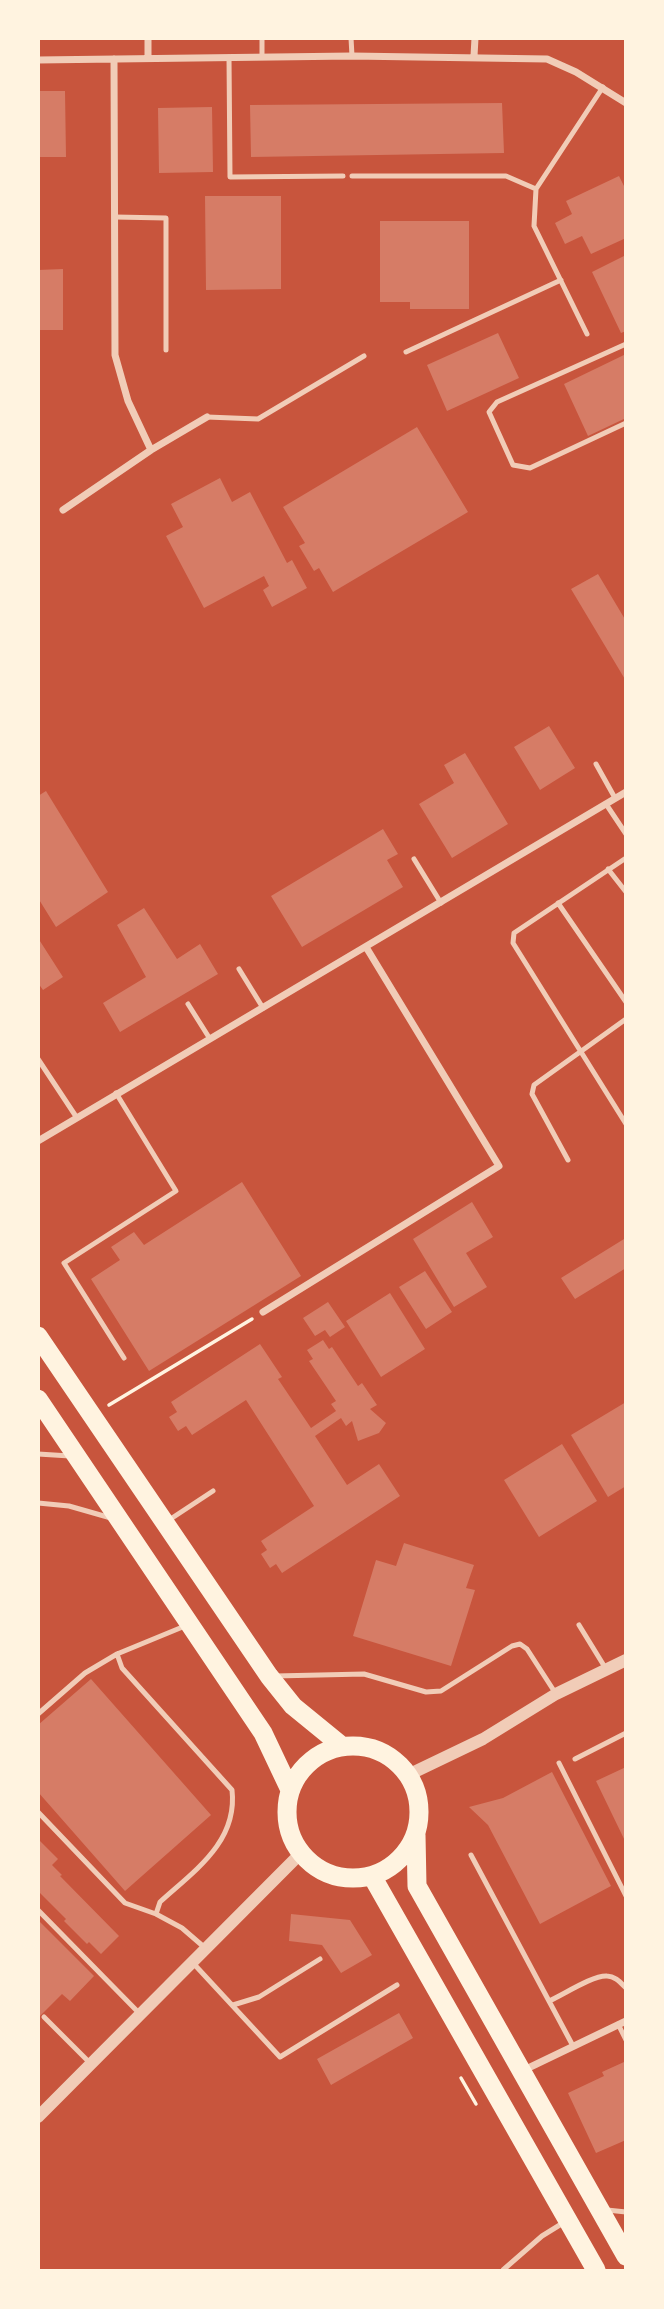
<!DOCTYPE html>
<html>
<head>
<meta charset="utf-8">
<style>
  body { margin:0 }
  #map { position:relative; width:664px; height:2309px; overflow:hidden; background:#c8553d; font-family:"Sofia Sans Condensed",sans-serif }
  canvas { display:block }
  .frame { position:absolute; inset:0; border:40px solid #fff3e0; pointer-events:none }
</style>
</head>
<body>
<div id="map">
<canvas width="664" height="2309"></canvas>
<div class="frame"></div>
</div>
<script>
const context = document.querySelector('canvas').getContext('2d');
context.lineJoin = 'round';
function fillPath(path, color) {
  context.fillStyle = color;
  context.fill(path, 'evenodd');
}
function stroke(path, color, width, dash) {
  context.strokeStyle = color;
  context.lineWidth = width;
  context.lineCap = dash ? 'butt' : 'round';
  context.setLineDash(dash || []);
  context.stroke(path);
}
fillPath(new Path2D(`
  M38 91H65L66 157H38Z
  M502 103 504 153 251 157 250 105Z
  M212 107 213 172 159 173 158 108Z
  M619 176 626 190V238L591 254 582 236 565 244 555 223 572 214 566 201Z
  M205 196H281V289L206 290Z
  M380 221H469V309H410V302H380Z
  M626 255V331L621 333 592 272Z
  M63 269V330H38V270Z
  M498 333 519 378 447 411 427 365Z
  M626 354V418L588 436 564 384Z
  M417 427 468 512 333 592 319 568 314 571 299 546 305 543 283 507Z
  M220 478 232 502 250 492 287 563 292 560 307 588 272 607 263 590 269 586 264 576 204 608 166 536 183 527 171 504Z
  M598 574 626 621V681L571 589Z
  M549 726 575 768 540 790 514 747Z
  M465 753 508 824 452 858 419 804 454 783 444 765Z
  M46 791 108 892 56 927 38 898V796Z
  M383 829 398 854 387 860 403 887 302 947 271 896Z
  M144 908 177 959 200 944 218 974 120 1032 103 1003 146 977 117 925Z
  M38 938 63 977 43 990 38 983Z
  M242 1182 301 1276 149 1371 91 1279 120 1260 111 1247 134 1232 144 1245Z
  M472 1202 493 1237 466 1253 487 1287 454 1307 413 1239Z
  M624 1239 626 1268 575 1299 561 1278Z
  M425 1271 452 1312 426 1329 399 1287Z
  M390 1293 425 1349 381 1377 346 1321Z
  M328 1302 345 1327 330 1337 325 1330 315 1336 303 1318Z
  M323 1340 329 1349 332 1347 358 1386 362 1383 377 1405 370 1409 386 1423 379 1433 358 1441 352 1421 346 1426 341 1418 315 1436 347 1485 379 1464 400 1496 282 1573 276 1564 270 1568 261 1554 267 1550 261 1541 314 1506 246 1400 192 1435 186 1426 178 1431 169 1417 177 1412 171 1402 260 1344 282 1377 278 1379 311 1428 336 1411 331 1404 336 1401 309 1361 313 1359 307 1350Z
  M626 1402V1486L608 1497 571 1435Z
  M562 1444 597 1501 539 1537 504 1480Z
  M404 1543 474 1565 466 1588 475 1590 451 1666 353 1636 376 1560 396 1566Z
  M91 1679 211 1815 125 1891 38 1792V1725Z
  M626 1767V1843L596 1781Z
  M552 1772 611 1886 540 1924 488 1825 469 1807 503 1798Z
  M38 1839 58 1859 52 1865 62 1875 60 1876 119 1936 101 1954 89 1942 87 1944 64 1921 66 1919 38 1891Z
  M291 1914 350 1920 372 1955 341 1973 322 1945 289 1941Z
  M38 1920 94 1976 70 2001 62 1994 38 2018Z
  M399 2013 413 2038 331 2085 317 2059Z
  M624 2062 626 2140 596 2153 568 2093 604 2076 602 2072Z`), '#d67c66');
stroke(new Path2D(`
  M109 1405 252 1319
  M461 2078 476 2104`), '#fff3e0', 3.5);
stroke(new Path2D(`
  M262 38V56
  M351 38 352 56
  M229 57 230 177 343 176
  M352 176H506L536 189
  M115 217 166 218V350
  M587 334 534 226 536 189 603 87
  M626 344 497 402 489 412 513 465 530 468 626 423
  M406 352 561 280
  M207 417 258 419 364 356
  M596 764 615 798
  M606 804 626 834
  M626 858 514 933 513 943 626 1124
  M414 859 441 903
  M608 869 626 892
  M558 903 626 1002
  M239 969 263 1008
  M188 1004 210 1039
  M38 1059 77 1118
  M116 1093 176 1191 64 1263 124 1358
  M568 1160 532 1094 534 1085 626 1019
  M38 1454 70 1456
  M38 1503 69 1506 111 1518
  M169 1520 213 1491
  M579 1625 606 1669
  M185 1626 117 1654 122 1668 232 1790C238 1842 194 1871 160 1902L156 1914 182 1928 204 1947
  M275 1676 364 1674 426 1692 441 1691 512 1646 520 1644 527 1649 556 1694
  M38 1714 85 1673 117 1654
  M575 1759 626 1733
  M559 1763 626 1896
  M38 1812 125 1903 156 1914
  M471 1855 573 2046
  M38 1910 139 2013
  M193 1963 280 2057 397 1985
  M549 2001C563 1995 593 1975 607 1976 615 1976 620 1982 626 1988
  M233 2005 259 1997 320 1959
  M44 2017 91 2064
  M618 2024 626 2040
  M607 2210 626 2212
  M503 2270 542 2236 563 2223`), '#f1ccb7', 5);
stroke(new Path2D(`
  M148 38V58
  M474 56 475 38
  M114 59 115 355 128 401 151 450
  M38 60 352 56 547 59 576 72 626 103
  M63 510 151 450 207 417
  M38 1141 626 792
  M263 1312 499 1166 366 947
  M522 2071 626 2021`), '#f1ccb7', 7);
stroke(new Path2D(`
  M408 1775 483 1739 556 1694 626 1660
  M38 2117 301 1853`), '#f1ccb7', 12);
stroke(new Path2D(`
  M38 1336 269 1676 293 1706 342 1746
  M38 1399 263 1733 290 1790
  M287 1812a66 66 0 1 1 132 0a66 66 0 1 1-132 0Z
  M416 1835 417 1886 626 2256
  M372 1876 596 2270`), '#fff3e0', 19);
</script>
</body>
</html>
